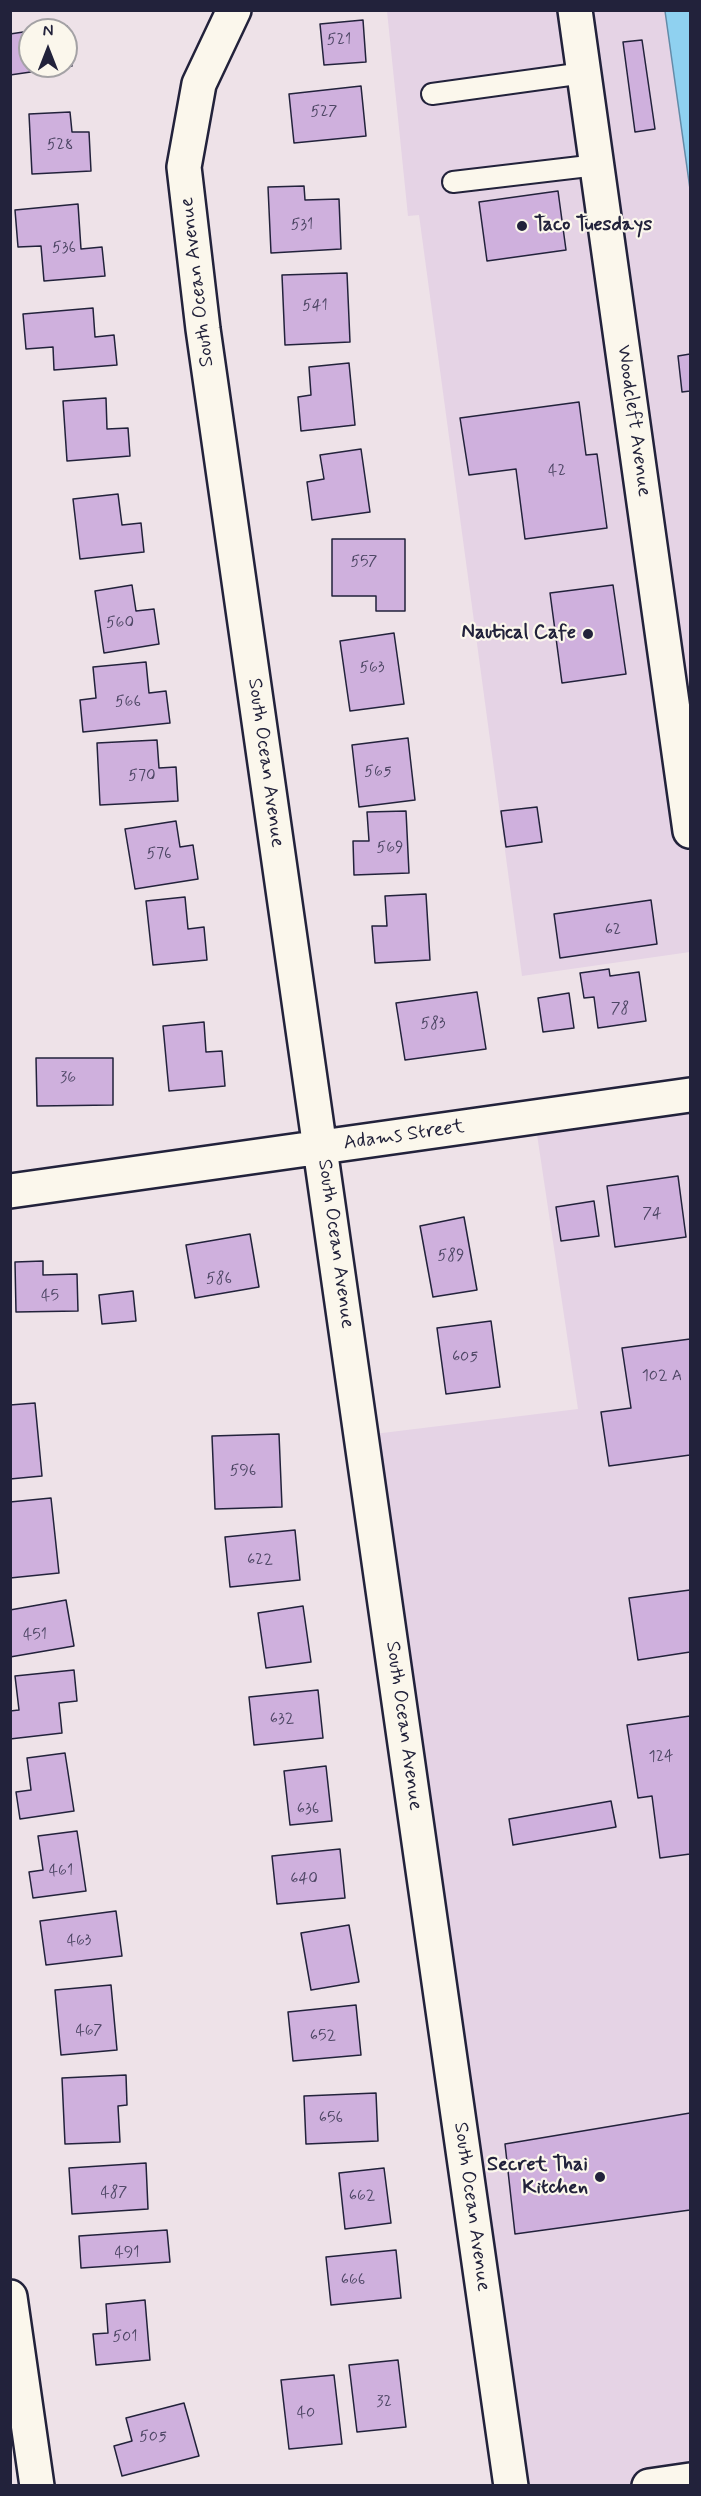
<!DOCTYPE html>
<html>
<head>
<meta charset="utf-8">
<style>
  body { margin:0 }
  #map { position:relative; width:701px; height:2496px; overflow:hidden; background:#eee2e8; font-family:Mynerve,sans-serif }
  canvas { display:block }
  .frame { position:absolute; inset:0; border:12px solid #22223b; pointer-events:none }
  .north { position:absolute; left:18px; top:18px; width:60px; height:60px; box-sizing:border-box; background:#fbf7ec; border:2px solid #a4a2a5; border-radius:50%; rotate:0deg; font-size:16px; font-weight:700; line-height:24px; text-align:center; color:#22223b }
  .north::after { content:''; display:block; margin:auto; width:21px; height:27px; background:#22223b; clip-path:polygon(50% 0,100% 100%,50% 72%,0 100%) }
</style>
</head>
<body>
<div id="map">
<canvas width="701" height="2496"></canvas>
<div class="frame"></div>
<div class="north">N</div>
</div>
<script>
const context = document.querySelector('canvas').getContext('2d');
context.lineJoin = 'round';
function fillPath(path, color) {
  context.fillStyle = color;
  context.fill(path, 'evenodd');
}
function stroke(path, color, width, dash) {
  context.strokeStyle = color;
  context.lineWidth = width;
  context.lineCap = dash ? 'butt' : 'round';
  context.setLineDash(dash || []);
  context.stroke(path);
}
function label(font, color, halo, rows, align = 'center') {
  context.font = font + ' Mynerve,sans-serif';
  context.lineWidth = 4.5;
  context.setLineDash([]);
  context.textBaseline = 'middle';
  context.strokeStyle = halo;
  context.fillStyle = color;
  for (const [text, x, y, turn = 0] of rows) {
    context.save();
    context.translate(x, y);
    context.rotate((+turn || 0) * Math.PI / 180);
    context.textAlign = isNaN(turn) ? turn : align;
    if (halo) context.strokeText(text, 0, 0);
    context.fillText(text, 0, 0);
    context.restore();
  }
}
fillPath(new Path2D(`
  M387 11H665L690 189V952L522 976 419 215 408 216Z
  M690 1100V2485H509L366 1435 578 1409 535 1121Z`), '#e5d3e5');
const water = new Path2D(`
  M665 11H690V189Z`);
fillPath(water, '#8fd1f0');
stroke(water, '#638ba8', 1.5);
const building = new Path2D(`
  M363 20 366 62 324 65 320 24Z
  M67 26 72 66 10 75V34L30 31V66H66V30H37Z
  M642 40 655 129 635 132 623 42Z
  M361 86 366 136 294 143 289 94Z
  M70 112 72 132H89L91 171 32 174 29 114Z
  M304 186 305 200 339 199 341 249 271 253 268 187Z
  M558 191 566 250 487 261 479 202Z
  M78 204 81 249 102 247 105 276 44 281 41 246 18 247 15 210Z
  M347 273 350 342 285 345 282 275Z
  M93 308 95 337 114 335 117 365 54 370 53 347 26 349 23 314Z
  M690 354V391L682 392 678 356Z
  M349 363 355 425 301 431 298 397 311 395 309 367Z
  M106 398 107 429 128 428 130 456 67 461 63 401Z
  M579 402 586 455 597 454 607 528 525 539 516 469 469 475 460 418Z
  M361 449 370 512 312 520 307 482 324 479 320 455Z
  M118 494 122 525 141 523 144 552 80 559 73 499Z
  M332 539H405V611H376V596H332Z
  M132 585 136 611 154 609 159 644 104 653 95 591Z
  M613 585 626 674 562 683 550 593Z
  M394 633 404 704 350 711 340 641Z
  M146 662 149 693 166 691 170 723 83 732 80 700 96 698 93 667Z
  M408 738 415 800 359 807 352 745Z
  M157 740 159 768 176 767 178 801 100 805 97 743Z
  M537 807 542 842 506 847 501 811Z
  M406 811 409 873 354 875 353 841H369L367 812Z
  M176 821 180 847 193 845 198 879 135 889 125 829Z
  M426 894 430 960 375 963 372 926H387L385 896Z
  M185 897 188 929 204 927 207 960 153 965 146 901Z
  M651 900 657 944 560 958 554 914Z
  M609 969 610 976 639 972 646 1021 598 1028 594 997 584 998 580 973Z
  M477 992 486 1049 405 1060 396 1003Z
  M569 993 574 1028 543 1032 538 998Z
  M204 1022 206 1052 222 1051 225 1086 169 1091 163 1026Z
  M36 1058H113V1105L37 1106Z
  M678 1176 686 1237 615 1247 607 1186Z
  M594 1201 599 1236 561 1241 556 1207Z
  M464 1217 477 1290 433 1297 420 1226Z
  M250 1234 259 1287 195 1298 186 1245Z
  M43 1261V1275L77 1274 78 1311 16 1312 15 1262Z
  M133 1291 136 1321 102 1324 99 1295Z
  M491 1321 500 1387 446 1394 437 1328Z
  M690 1339V1455L609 1466 601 1412 631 1408 622 1348Z
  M35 1403 42 1476 10 1479V1405Z
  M279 1434 282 1507 215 1509 212 1436Z
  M51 1498 59 1573 10 1578V1502Z
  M295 1530 300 1580 230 1587 225 1537Z
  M690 1590V1652L638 1660 629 1598Z
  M66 1600 74 1646 10 1657V1610Z
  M303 1606 311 1662 266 1668 258 1613Z
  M74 1670 77 1701 59 1703 62 1733 10 1739V1711L19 1710 15 1676Z
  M318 1690 323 1738 254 1745 249 1697Z
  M690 1716V1854L660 1858 652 1796 638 1798 627 1725Z
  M65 1753 74 1811 20 1819 16 1792 31 1790 27 1758Z
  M326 1766 332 1821 290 1825 284 1771Z
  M611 1801 616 1827 513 1845 509 1819Z
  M77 1831 86 1891 33 1898 29 1872 43 1870 38 1836Z
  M340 1849 345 1898 277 1904 272 1856Z
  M116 1911 122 1956 46 1965 40 1921Z
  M349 1925 359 1982 311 1990 301 1933Z
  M111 1985 117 2050 61 2055 55 1990Z
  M356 2005 361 2055 293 2061 288 2012Z
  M126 2075 127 2105 118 2106 120 2142 65 2144 62 2078Z
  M376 2093 378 2141 306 2144 304 2096Z
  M690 2113V2210L515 2234 505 2144Z
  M146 2163 148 2209 72 2214 69 2168Z
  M384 2168 391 2223 345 2229 339 2173Z
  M167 2230 170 2262 81 2268 79 2236Z
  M396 2250 401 2298 331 2305 326 2257Z
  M145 2300 150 2360 96 2365 93 2334 108 2333 106 2304Z
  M398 2360 406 2427 357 2432 349 2365Z
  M334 2375 342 2444 289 2449 281 2380Z
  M184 2403 199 2456 122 2476 114 2446 132 2441 126 2418Z`);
fillPath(building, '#cfb0dd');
stroke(building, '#22223b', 1.5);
const service = new Path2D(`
  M432 94 584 73
  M453 182 597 165`);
const minor = new Path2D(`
  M234 10 199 84 184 167 203 329 511 2486
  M575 10 690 831
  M10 1191 690 1095
  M10 2297 37 2486
  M649 2486 690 2480`);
stroke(service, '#22223b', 24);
stroke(minor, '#22223b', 38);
stroke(service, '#fbf7ec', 20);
stroke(minor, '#fbf7ec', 33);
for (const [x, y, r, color] of [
  [522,226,6,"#22223b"],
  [588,634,6,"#22223b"],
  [600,2177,6,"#22223b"]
]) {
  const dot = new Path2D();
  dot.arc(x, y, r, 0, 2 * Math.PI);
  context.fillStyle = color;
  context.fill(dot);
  stroke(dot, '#fbf7ec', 2);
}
label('16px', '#4d4664', null, [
  ["521",339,41],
  ["527",324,113],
  ["528",60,146],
  ["531",302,226],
  ["536",64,249],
  ["541",315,307],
  ["42",557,472],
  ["557",364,563],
  ["560",120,624],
  ["563",372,669],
  ["566",128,703],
  ["565",378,773],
  ["570",142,777],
  ["569",390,849],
  ["576",159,855],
  ["62",613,931],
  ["78",620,1010],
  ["583",433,1025],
  ["36",68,1079],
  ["74",652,1215],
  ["589",451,1257],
  ["586",219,1280],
  ["45",50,1297],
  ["605",465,1358],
  ["102 A",662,1377],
  ["596",243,1472],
  ["622",260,1561],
  ["451",35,1636],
  ["632",282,1720],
  ["124",661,1758],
  ["636",308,1810],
  ["461",61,1872],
  ["640",304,1880],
  ["463",79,1942],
  ["467",89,2032],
  ["652",323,2037],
  ["656",331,2119],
  ["487",114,2194],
  ["662",362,2197],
  ["491",127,2254],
  ["666",353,2281],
  ["501",125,2338],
  ["32",384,2403],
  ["40",306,2414],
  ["505",153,2438]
]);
label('bold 20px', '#22223b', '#fbf7ec', [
  ["Taco Tuesdays",534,226,"left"],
  ["Nautical Cafe",576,634],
  ["Secret Thai",588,2166],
  ["Kitchen",588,2189]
], 'right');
label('20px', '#22223b', '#fbf7ec', [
  ["South Ocean Avenue",198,282,-97],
  ["Woodcleft Avenue",633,421,82],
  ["South Ocean Avenue",265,763,82],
  ["Adams Street",404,1136,-8],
  ["South Ocean Avenue",335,1244,82],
  ["South Ocean Avenue",403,1726,82],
  ["South Ocean Avenue",471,2207,82]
]);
</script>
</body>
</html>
